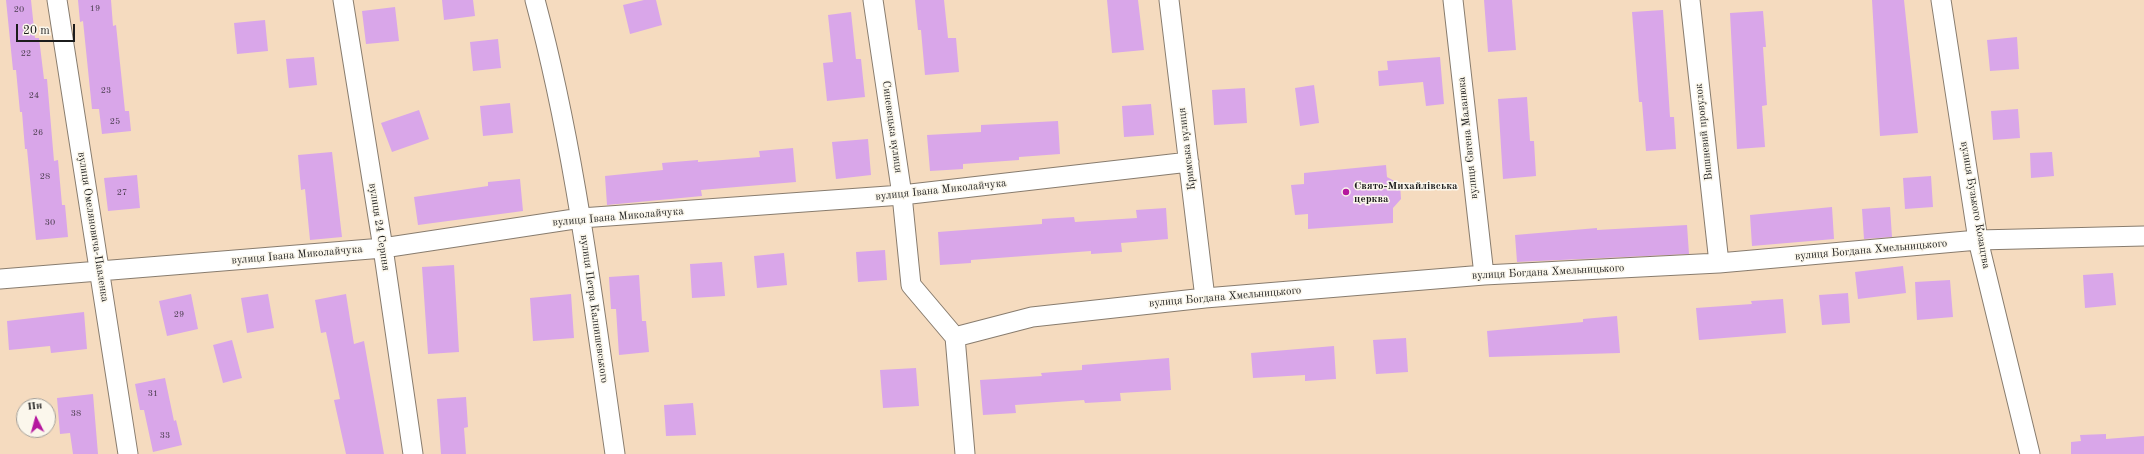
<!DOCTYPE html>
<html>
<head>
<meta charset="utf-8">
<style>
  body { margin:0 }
  #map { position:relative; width:2144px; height:454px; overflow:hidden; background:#f5dbbf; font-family:"Old Standard TT",serif }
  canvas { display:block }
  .north { position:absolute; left:16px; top:398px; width:40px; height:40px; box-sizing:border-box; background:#fbf7ec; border:1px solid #a29f99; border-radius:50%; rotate:354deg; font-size:11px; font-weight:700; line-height:16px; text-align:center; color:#1c1c1c }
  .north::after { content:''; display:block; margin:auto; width:14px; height:18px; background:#b5179e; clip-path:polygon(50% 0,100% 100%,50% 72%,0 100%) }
  .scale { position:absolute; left:16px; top:24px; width:59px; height:18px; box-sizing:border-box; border:2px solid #1c1c1c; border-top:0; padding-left:5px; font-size:12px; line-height:14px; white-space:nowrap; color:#1c1c1c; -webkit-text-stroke:3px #fbf7ec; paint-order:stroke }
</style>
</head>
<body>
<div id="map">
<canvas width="2144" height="454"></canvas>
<div class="north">Пн</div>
<div class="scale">20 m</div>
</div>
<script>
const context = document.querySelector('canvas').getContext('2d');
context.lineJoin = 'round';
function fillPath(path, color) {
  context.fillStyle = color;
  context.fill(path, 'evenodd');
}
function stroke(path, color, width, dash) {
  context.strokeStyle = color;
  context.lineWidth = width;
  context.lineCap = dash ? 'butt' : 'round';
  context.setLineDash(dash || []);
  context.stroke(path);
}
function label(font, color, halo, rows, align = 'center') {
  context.font = font + ' "Old Standard TT",serif';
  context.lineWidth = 3;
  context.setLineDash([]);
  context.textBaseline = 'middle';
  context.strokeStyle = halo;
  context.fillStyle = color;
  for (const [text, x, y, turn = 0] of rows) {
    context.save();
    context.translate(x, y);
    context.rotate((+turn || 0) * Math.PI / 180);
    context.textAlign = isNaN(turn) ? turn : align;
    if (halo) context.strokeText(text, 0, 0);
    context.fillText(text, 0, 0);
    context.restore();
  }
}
fillPath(new Path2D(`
  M6 0H31L35 38H39L44 79H47L54 161 58 160 62 205H65L68 237 36 240 27 149H25L22 112H20L16 70H13Z
  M78 0H111L113 26 116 25 125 111H129L131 131 102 134 99 109H92L83 21 80 22Z
  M442 0H473L475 16 444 20Z
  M644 0H656L662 25 630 34 623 5Z
  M915 0H944L948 38H956L959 72 925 75 921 30H918Z
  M1107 0H1138L1144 50 1112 53Z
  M1484 0H1512L1516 50 1488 52Z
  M1872 0H1904L1918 133 1880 136Z
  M395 7 399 41 366 44 362 11Z
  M1663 10 1670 117H1674L1676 149 1646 151 1642 102H1639L1632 12Z
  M1763 11 1766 47H1763L1767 105 1762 106 1765 147 1737 149 1730 13Z
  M851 12 856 59H861L865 97 827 101 823 63 833 62 828 15Z
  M265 20 268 51 237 54 234 23Z
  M2017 37 2019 69 1990 71 1987 40Z
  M498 39 501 68 473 71 470 42Z
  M314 57 317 85 289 88 286 59Z
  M1440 57 1444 104 1426 106 1423 82 1379 86 1378 71 1388 70 1387 61Z
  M1314 85 1319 123 1300 126 1295 88Z
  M1245 88 1247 123 1214 125 1212 90Z
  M1527 97 1530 141H1534L1536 176 1503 179 1498 99Z
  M510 103 513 133 483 136 480 106Z
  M1151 104 1154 135 1124 137 1122 106Z
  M2018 109 2020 138 1993 140 1991 111Z
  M419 110 429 139 392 152 381 123Z
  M1058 121 1060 154 1019 157V160L963 164V169L930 171 927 135 981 132V125Z
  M868 139 871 175 836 179 832 142Z
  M793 148 796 182 701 190 702 196 607 205 605 176 663 170 662 163 698 160V162L760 157 759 151Z
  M332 152 342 237 310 240 305 189 301 190 298 155Z
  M2052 152 2054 176 2031 178 2030 153Z
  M1386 165 1387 177 1400 184 1401 199 1393 208V223L1308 229V214L1295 215 1291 185 1304 184V173Z
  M137 175 140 208 108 211 104 178Z
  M1931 176 1933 207 1905 209 1903 178Z
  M520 179 523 211 418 225 414 197 488 186V182Z
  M1832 207 1834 239 1752 246 1750 215Z
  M1890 207 1892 237 1864 239 1862 209Z
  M1166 208 1168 239 1121 243 1122 252 1091 254V251L971 260V263L940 265 938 232 1042 224V219L1074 217 1075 222 1137 218 1136 210Z
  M1687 225 1689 254 1517 262 1515 235 1597 228V230Z
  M885 250 887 280 858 282 856 252Z
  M784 253 787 285 757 288 754 256Z
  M722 262 725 296 692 298 690 264Z
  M454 265 459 352 428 354 422 267Z
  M1903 266 1906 293 1858 299 1855 272Z
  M2113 273 2116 305 2085 308 2083 275Z
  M639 275 642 321H646L649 352 619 355 616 309H611L609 277Z
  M1950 280 1953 317 1917 320 1915 282Z
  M1848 293 1850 323 1822 325 1819 295Z
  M191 294 198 329 167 336 159 301Z
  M268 294 274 328 247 333 241 298Z
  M346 294 354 344 364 341 384 454H346L334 400 340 399 326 332 321 333 315 300Z
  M571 294 574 338 533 341 530 298Z
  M1783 299 1786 333 1699 340 1696 308 1752 304 1751 301Z
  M84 312 87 349 51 353 50 346 9 350 7 321Z
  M1617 316 1620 353 1489 357 1487 331 1583 322V319Z
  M1406 338 1408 372 1376 374 1373 340Z
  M232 340 242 378 223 383 213 345Z
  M1334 346 1336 379 1305 381V375L1253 378 1251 353Z
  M1169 358 1171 390 1120 393 1121 401 1085 403 1084 400 1015 405 1016 413 983 415 980 380 1042 376 1041 373 1082 370V365Z
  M916 368 919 406 883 408 880 370Z
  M165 378 174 421 176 420 182 445 153 452 144 410H140L135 384Z
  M93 394 98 454H73L70 433 60 434 57 398Z
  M466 397 468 427 464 428 466 454H441L437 399Z
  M693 403 696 435 666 436 664 405Z
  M2106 434V439L2144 436V454H2071V442L2081 441 2080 435Z`), '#d9a6e9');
const street = new Path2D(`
  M57 0 128 454
  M343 0 383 248 413 454
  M535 0C575 148 593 302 615 454
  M873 0 902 195 911 285 955 337 965 454
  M1169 0 1205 298
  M1453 0 1484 275
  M1690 0 1719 263
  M1941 0 1978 240 2030 454
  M0 279 383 248 581 218 902 195 1189 162
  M955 337 1032 317 1205 298 1484 275 1719 263 1978 240 2144 236`);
stroke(street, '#887c6e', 21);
stroke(street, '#fff', 19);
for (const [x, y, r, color] of [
  [1346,192,4,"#b5179e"]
]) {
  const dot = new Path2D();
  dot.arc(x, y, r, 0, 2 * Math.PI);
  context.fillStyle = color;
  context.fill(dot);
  stroke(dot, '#fbf7ec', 1.5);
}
label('9px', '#4b3e4f', null, [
  ["19",95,9],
  ["20",19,10],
  ["22",26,54],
  ["23",106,91],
  ["24",34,96],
  ["25",115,122],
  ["26",38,133],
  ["28",45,177],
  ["27",122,193],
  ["30",50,223],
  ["29",179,315],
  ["31",153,394],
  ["38",76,414],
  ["33",165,436]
]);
label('11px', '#1c1c1c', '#fbf7ec', [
  ["Синевецька вулиця",892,127,82],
  ["Вишневий провулок",1704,132,-96],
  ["вулиця Євгена Маланюка",1468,138,-96],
  ["Кримська вулиця",1187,149,-97],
  ["вулиця Івана Миколайчука",941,190,-6],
  ["вулиця Бузького Козацтва",1975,205,80],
  ["вулиця Івана Миколайчука",618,217,-5],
  ["вулиця Омеляновича-Павленка",93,227,81],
  ["вулиця 24 Серпня",379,227,81],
  ["вулиця Богдана Хмельницького",1871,250,-5],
  ["вулиця Івана Миколайчука",297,255,-5],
  ["вулиця Богдана Хмельницького",1548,272,-3],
  ["вулиця Богдана Хмельницького",1225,297,-5],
  ["вулиця Петра Калнишевського",594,309,82]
]);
label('bold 11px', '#1c1c1c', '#fbf7ec', [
  ["Свято-Михайлівська",1354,186],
  ["церква",1354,199]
], 'left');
</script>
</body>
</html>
